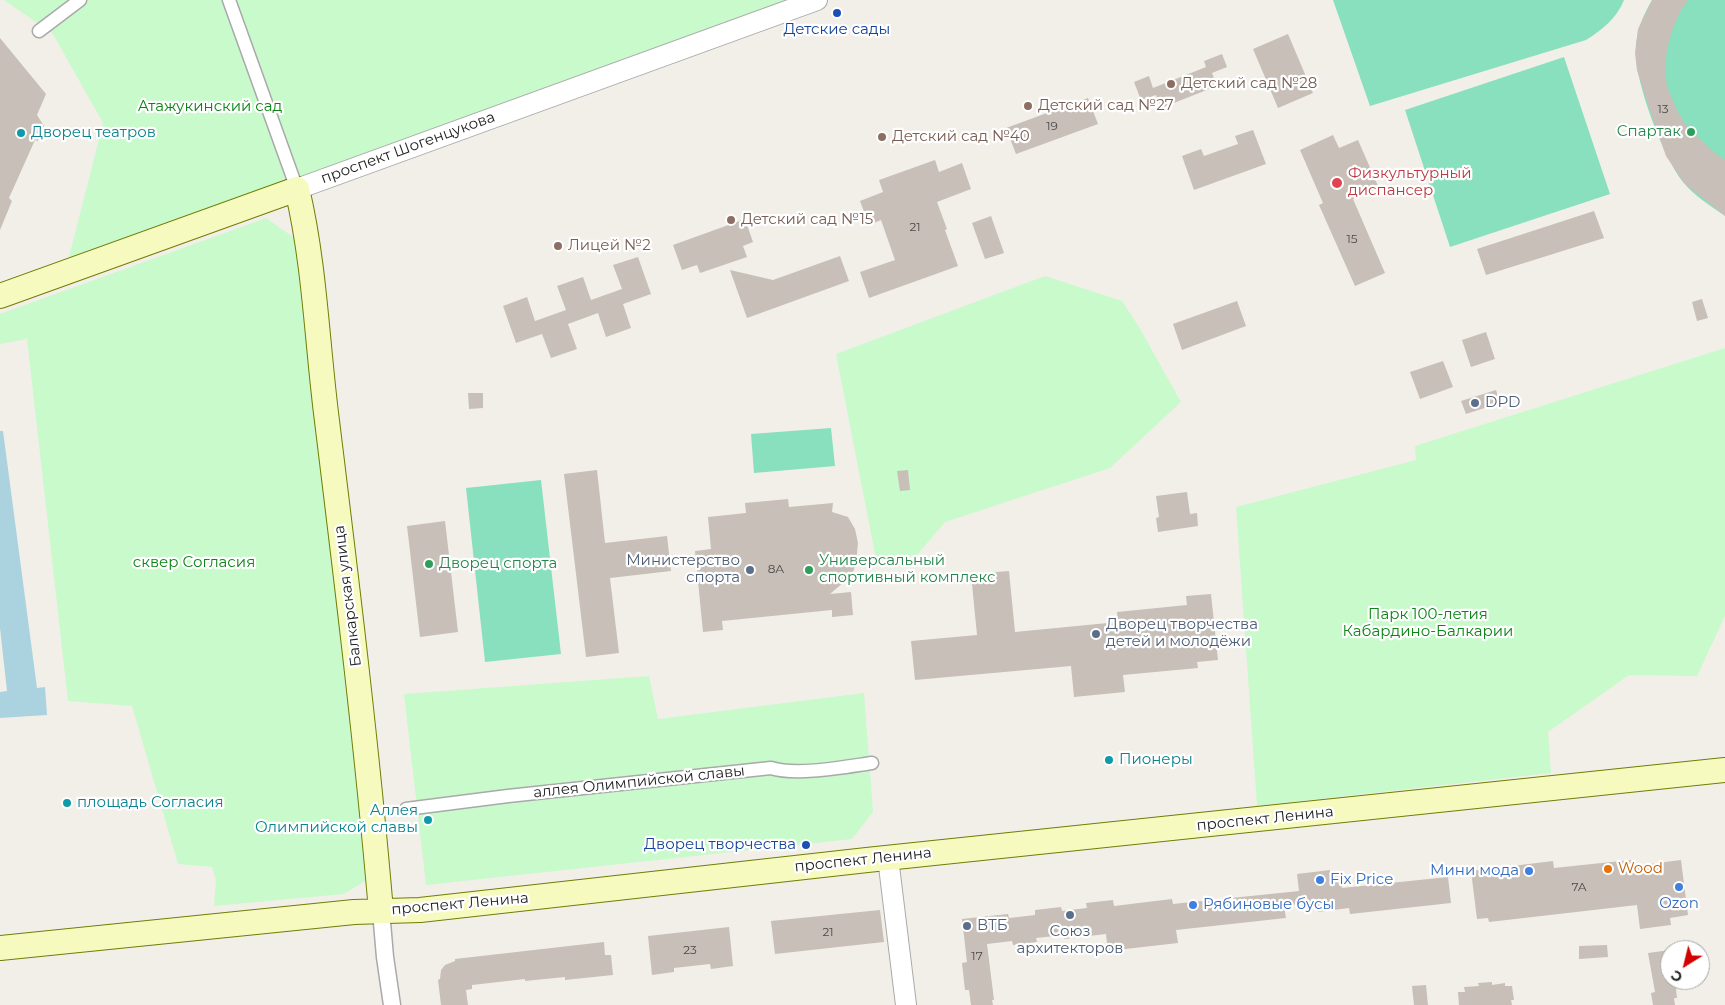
<!DOCTYPE html>
<html>
<head>
<meta charset="utf-8">
<style>
  body { margin:0 }
  #map { position:relative; width:1725px; height:1005px; overflow:hidden; background:#f2efe9; font-family:Montserrat,sans-serif }
  canvas { display:block }
  .north { position:absolute; left:1660px; top:940px; width:50px; height:50px; box-sizing:border-box; background:#fff; border:1px solid #a7a7a7; border-radius:50%; rotate:216deg; font-size:14px; font-weight:700; line-height:20px; text-align:center; color:#222 }
  .north::after { content:''; display:block; margin:auto; width:18px; height:22px; background:#d40000; clip-path:polygon(50% 0,100% 100%,50% 72%,0 100%) }
</style>
</head>
<body>
<div id="map">
<canvas width="1725" height="1005"></canvas>
<div class="north">С</div>
</div>
<script>
const context = document.querySelector('canvas').getContext('2d');
context.lineJoin = 'round';
function fillPath(path, color) {
  context.fillStyle = color;
  context.fill(path, 'evenodd');
}
function stroke(path, color, width, dash) {
  context.strokeStyle = color;
  context.lineWidth = width;
  context.lineCap = dash ? 'butt' : 'round';
  context.setLineDash(dash || []);
  context.stroke(path);
}
function label(font, color, halo, rows, align = 'center') {
  context.font = font + ' Montserrat,sans-serif';
  context.lineWidth = 4.5;
  context.setLineDash([]);
  context.textBaseline = 'middle';
  context.strokeStyle = halo;
  context.fillStyle = color;
  for (const [text, x, y, turn = 0] of rows) {
    context.save();
    context.translate(x, y);
    context.rotate((+turn || 0) * Math.PI / 180);
    context.textAlign = isNaN(turn) ? turn : align;
    if (halo) context.strokeText(text, 0, 0);
    context.fillText(text, 0, 0);
    context.restore();
  }
}
fillPath(new Path2D(`
  M4 0H817L65 273 103 123 53 34Z
  M266 218 296 239 370 878 344 894 214 906 216 880 212 867 178 864 132 706 68 701 27 339 0 344V314Z
  M1045 276 1122 301 1139 327 1181 402 1110 468 945 522 917 555 876 559 836 354Z
  M1725 348V616L1697 676 1629 675 1548 732 1551 773 1257 806 1236 507 1416 460 1415 446Z
  M649 676 658 719 864 693 873 812 852 839 426 885 404 694Z`), '#c8facc');
fillPath(new Path2D(`
  M1333 0H1624C1617 18 1602 30 1586 40L1370 106Z
  M1652 0H1725V216C1711 206 1694 196 1683 182 1664 158 1636 85 1636 54 1635 35 1642 17 1652 0Z
  M1564 57 1610 194 1450 247 1405 110Z
  M831 428 835 466 754 473 751 434Z
  M541 480 561 654 485 662 466 488Z`), '#88e0be');
fillPath(new Path2D(`
  M0 431H3L37 688 45 687 47 715 0 718V692L7 691 0 628Z`), '#aad3df');
fillPath(new Path2D(`
  M1652 0H1688L1681 10 1673 28 1667 48 1665 68 1667 87 1677 110 1687 127 1716 154 1725 160V216L1684 183 1666 156 1649 108 1637 70 1635 53 1638 29Z
  M1288 34 1313 93 1278 108 1253 49Z
  M0 38 46 94 37 115 44 126 38 141 35 140 9 198 12 201 0 230Z
  M1222 54 1227 67 1212 73 1217 86 1161 108 1156 95 1141 100 1134 82 1149 76 1153 88 1206 67 1204 61Z
  M1088 98 1098 124 1016 154 1006 128Z
  M1253 130 1266 164 1194 190 1182 156 1201 149 1204 156 1238 144 1235 136Z
  M1333 135 1339 148 1358 140 1379 188 1353 199 1385 273 1355 286 1319 205 1323 203 1300 150Z
  M935 160 939 172 962 163 971 189 937 202 947 229 945 230 958 266 869 298 860 272 895 260 881 220 869 225 860 201 883 192 879 180Z
  M1594 211 1604 238 1486 275 1477 249Z
  M991 216 1004 253 985 259 972 223Z
  M745 219 753 242 743 246 747 257 700 273 697 265 682 270 673 245Z
  M840 256 849 281 747 318 730 270 773 280Z
  M638 257 651 294 623 304 631 328 606 337 598 313 568 324 577 349 551 358 542 334 516 343 503 306 527 297 535 321 566 310 557 286 583 277 591 300 622 289 613 265Z
  M1702 299 1708 318 1697 321 1692 302Z
  M1237 301 1246 326 1182 350 1173 324Z
  M1486 332 1495 359 1471 367 1462 340Z
  M1443 361 1453 387 1420 399 1410 372Z
  M1496 390 1500 403 1466 414 1461 401Z
  M468 393H483V408L469 409Z
  M597 470 605 543 667 536 671 571 610 578 619 653 586 657 564 474Z
  M908 470 910 490 900 491 897 471Z
  M1187 492 1190 514 1197 513 1198 526 1158 532 1156 518 1159 517 1156 496Z
  M788 499 789 507 833 503 832 512 848 517 855 529 858 543 856 563 852 575 830 594 851 592 853 615 832 617V610L722 621 723 630 703 632 695 551 711 549 708 517 746 513 745 503Z
  M445 521 458 632 420 637 407 526Z
  M1009 571 1015 632 1118 622 1117 612 1187 605 1186 596 1211 594 1218 660 1197 662 1198 668 1123 675 1125 692 1074 697 1071 666 915 680 911 641 977 635 971 574Z
  M1630 860 1642 865 1681 860 1688 915 1670 918 1671 925 1640 929 1637 905 1489 922 1488 918 1477 919 1471 871 1553 861 1554 868Z
  M1330 870V872L1340 871 1342 888 1448 877 1451 903 1350 914 1349 908 1318 912 1316 902 1284 906 1286 918 1176 930 1178 943 1108 951 1106 934 1064 939V935L1036 938 1037 942 1013 945 1012 941 987 944 994 1000H992L993 1005H971L969 990H965L962 963 967 962 962 919 1008 914 1009 918 1035 915V910L1061 907 1062 911 1087 908 1086 903 1113 900 1114 906 1172 899 1173 904 1299 891 1297 874Z
  M880 910 884 942 775 954 771 921Z
  M729 927 733 966 711 969 710 964 674 968V972L652 975 648 936Z
  M604 942 605 955H611L613 975 565 980V977L525 981V979L472 985V989L466 990 468 1005H441L438 980 440 979 441 970 445 965 455 961V959Z
  M1607 945 1608 957 1579 959V946Z
  M1670 950V980H1675L1677 998H1674L1675 1005H1653L1651 993 1655 992 1648 953Z
  M1492 982V985L1505 983V986H1512L1514 1000H1511L1512 1005H1459L1458 992H1465L1464 987 1479 986 1478 983Z
  M1426 985 1428 1005H1414L1412 986Z`), '#c7bfb8');
const pedestrian = new Path2D(`
  M229 0 297 189
  M39 31 80 0
  M406 809 508 796 771 768C797 776 844 767 872 763`);
const minor = new Path2D(`
  M381 911 385 957 392 1005`);
const tertiary = new Path2D(`
  M297 189 817 0
  M888 858 906 1005`);
const secondary = new Path2D(`
  M0 296 297 189C315 265 317 344 327 421 347 584 367 747 381 911
  M0 948 354 912 420 910 867 860 1725 770`);
stroke(pedestrian, '#a9a9a9', 15);
stroke(minor, '#a9a9a9', 19);
stroke(tertiary, '#a9a9a9', 22);
stroke(secondary, '#707d05', 26);
stroke(pedestrian, '#fff', 12);
stroke(minor, '#fff', 16);
stroke(tertiary, '#fff', 20);
stroke(secondary, '#f7fabf', 24);
for (const [x, y, r, color] of [
  [837,13,5,"#1a4fb4"],
  [1171,84,5,"#8d6e63"],
  [1028,106,5,"#8d6e63"],
  [1691,132,5,"#2e9e5b"],
  [21,133,5,"#0f9aa8"],
  [882,137,5,"#8d6e63"],
  [1337,183,6,"#e0444e"],
  [731,220,5,"#8d6e63"],
  [558,246,5,"#8d6e63"],
  [1475,403,5,"#5c6f8a"],
  [429,564,5,"#2e9e5b"],
  [750,570,5,"#5c6f8a"],
  [809,570,5,"#2e9e5b"],
  [1096,634,5,"#5c6f8a"],
  [1109,760,5,"#0f9aa8"],
  [67,803,5,"#0f9aa8"],
  [428,820,5,"#0f9aa8"],
  [806,845,5,"#1a4fb4"],
  [1608,869,5,"#e8710a"],
  [1529,871,5,"#3f7fe0"],
  [1320,880,5,"#3f7fe0"],
  [1679,887,5,"#3f7fe0"],
  [1193,905,5,"#3f7fe0"],
  [1070,915,5,"#5c6f8a"],
  [967,926,5,"#5c6f8a"]
]) {
  const dot = new Path2D();
  dot.arc(x, y, r, 0, 2 * Math.PI);
  context.fillStyle = color;
  context.fill(dot);
  stroke(dot, '#fff', 2);
}
label('12px', '#4b4948', null, [
  ["13",1663,109],
  ["19",1052,126],
  ["21",915,227],
  ["15",1352,239],
  ["8А",776,569],
  ["7А",1579,887],
  ["21",828,932],
  ["23",690,950],
  ["17",977,956]
]);
label('15px', '#164399', '#fff', [
  ["Детские сады",837,30],
  ["Дворец творчества",796,845,"right"]
]);
label('15px', '#785e54', '#fff', [
  ["Детский сад №28",1181,84],
  ["Детский сад №27",1038,106],
  ["Детский сад №40",892,137],
  ["Детский сад №15",741,220],
  ["Лицей №2",568,246]
], 'left');
label('15px', '#0c8416', '#fff', [
  ["Атажукинский сад",210,107],
  ["сквер Согласия",194,563],
  ["Парк 100-летия",1428,615],
  ["Кабардино-Балкарии",1428,632]
]);
label('15px', '#27864d', '#fff', [
  ["Спартак",1681,132,"right"],
  ["Универсальный",819,561],
  ["спортивный комплекс",819,578],
  ["Дворец спорта",439,564]
], 'left');
label('15px', '#0d838f', '#fff', [
  ["Дворец театров",31,133],
  ["Пионеры",1119,760],
  ["площадь Согласия",77,803],
  ["Аллея",418,811,"right"],
  ["Олимпийской славы",418,828,"right"]
], 'left');
label('15px', '#222', '#fff', [
  ["проспект Шогенцукова",408,148,-20],
  ["Балкарская улица",348,596,-97],
  ["аллея Олимпийской славы",639,782,-6],
  ["проспект Ленина",1265,819,-6],
  ["проспект Ленина",863,860,-6],
  ["проспект Ленина",460,904,-5]
]);
label('15px', '#be3a42', '#fff', [
  ["Физкультурный",1348,174],
  ["диспансер",1348,191]
], 'left');
label('15px', '#4e5e75', '#fff', [
  ["DPD",1485,403],
  ["Министерство",740,561,"right"],
  ["спорта",740,578,"right"],
  ["Дворец творчества",1106,625],
  ["детей и молодёжи",1106,642],
  ["ВТБ",977,926],
  ["Союз",1070,932,"center"],
  ["архитекторов",1070,949,"center"]
], 'left');
label('15px', '#c56008', '#fff', [
  ["Wood",1618,869]
], 'left');
label('15px', '#366cbe', '#fff', [
  ["Мини мода",1519,871,"right"],
  ["Fix Price",1330,880],
  ["Ozon",1679,904,"center"],
  ["Рябиновые бусы",1203,905]
], 'left');
</script>
</body>
</html>
